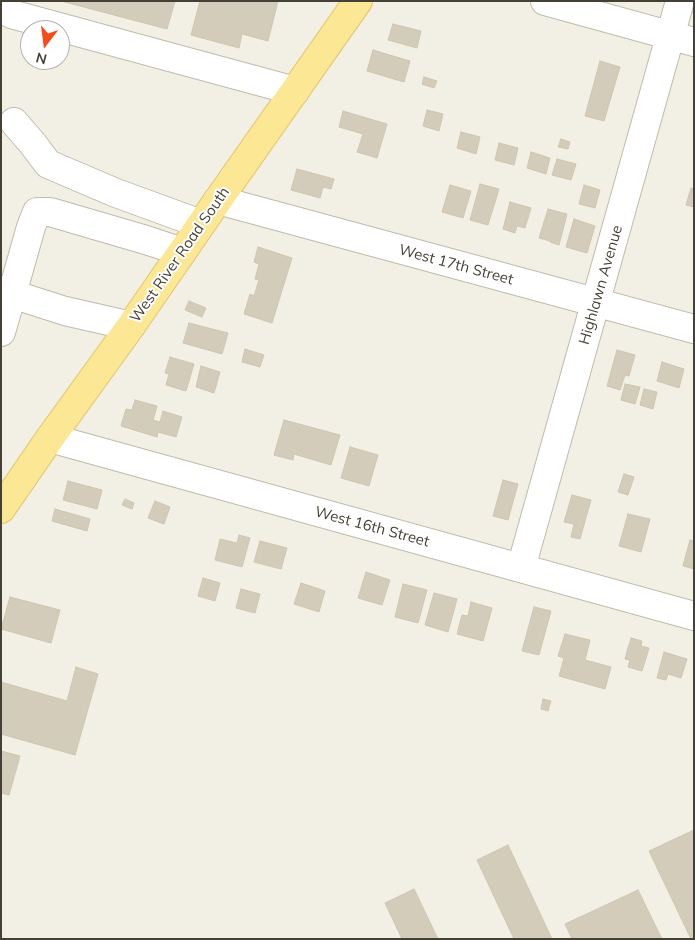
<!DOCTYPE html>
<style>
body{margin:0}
#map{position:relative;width:695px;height:940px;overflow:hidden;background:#f2efe5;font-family:Mulish,sans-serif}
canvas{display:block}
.frame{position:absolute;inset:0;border:2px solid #454035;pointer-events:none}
.north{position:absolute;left:20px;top:20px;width:50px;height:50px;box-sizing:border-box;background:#fff;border:1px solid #b5b3ae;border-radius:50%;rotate:195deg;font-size:14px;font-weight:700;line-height:20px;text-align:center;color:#454035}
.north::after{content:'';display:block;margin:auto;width:18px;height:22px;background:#f54d1a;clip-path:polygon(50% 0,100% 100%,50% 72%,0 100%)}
</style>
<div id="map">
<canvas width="695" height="940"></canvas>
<div class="frame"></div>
<div class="north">N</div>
</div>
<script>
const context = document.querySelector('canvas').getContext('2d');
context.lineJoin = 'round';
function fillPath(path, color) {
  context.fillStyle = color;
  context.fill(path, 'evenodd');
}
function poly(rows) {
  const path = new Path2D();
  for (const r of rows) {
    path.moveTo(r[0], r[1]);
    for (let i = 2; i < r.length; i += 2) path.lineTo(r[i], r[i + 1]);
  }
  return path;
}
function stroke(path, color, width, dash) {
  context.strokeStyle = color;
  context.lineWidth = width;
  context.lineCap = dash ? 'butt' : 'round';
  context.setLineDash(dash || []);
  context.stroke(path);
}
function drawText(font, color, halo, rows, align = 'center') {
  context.font = font + ' Mulish,sans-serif';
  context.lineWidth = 4;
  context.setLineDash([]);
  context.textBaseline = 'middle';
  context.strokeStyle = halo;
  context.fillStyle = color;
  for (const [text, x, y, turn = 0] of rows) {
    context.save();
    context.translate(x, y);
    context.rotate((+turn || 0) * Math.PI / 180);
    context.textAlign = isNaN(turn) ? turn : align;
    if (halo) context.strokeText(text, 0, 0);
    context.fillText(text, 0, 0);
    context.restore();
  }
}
const building = poly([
 [61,1,175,1,167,29,61,1],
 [200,1,278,1,268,41,242,34,239,48,191,35,200,1],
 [393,24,421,31,417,48,388,40,393,24],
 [373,50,410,61,404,82,367,71,373,50],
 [600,61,620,67,604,121,585,116,600,61],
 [424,77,437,81,434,88,422,84,424,77],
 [427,110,443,114,439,131,423,126,427,110],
 [343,111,387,124,377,158,357,152,363,134,339,127,343,111],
 [461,132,480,137,476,154,457,148,461,132],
 [561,139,570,142,568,149,558,147,561,139],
 [499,143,518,148,514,165,495,160,499,143],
 [531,152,550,158,546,174,527,168,531,152],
 [557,159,576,164,571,180,552,175,557,159],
 [297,169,334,179,331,189,323,187,320,198,291,190,297,169],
 [480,184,499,189,488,225,470,220,480,184],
 [450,185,471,191,463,218,442,212,450,185],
 [584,185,600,190,595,208,579,204,584,185],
 [691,188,694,189,694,207,686,205,691,188],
 [510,202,531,208,525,228,517,226,515,233,503,229,510,202],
 [548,209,567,214,559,245,550,242,550,241,539,238,548,209],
 [574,219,595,226,587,253,566,247,574,219],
 [258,247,292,258,272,323,244,314,250,294,254,296,259,280,255,279,259,264,254,262,258,247],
 [189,301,206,308,202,317,185,310,189,301],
 [189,323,228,333,222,354,183,343,189,323],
 [245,349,264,355,260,367,242,362,245,349],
 [617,350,635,355,629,376,625,375,620,390,607,386,617,350],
 [170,357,194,364,186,391,166,385,169,374,165,373,170,357],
 [662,362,684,369,679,388,657,381,662,362],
 [201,366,220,372,214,393,196,387,201,366],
 [625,384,640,387,635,404,621,400,625,384],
 [644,389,657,392,653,409,640,405,644,389],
 [135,400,157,406,153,420,160,422,163,411,182,417,176,437,158,432,157,437,121,426,126,409,132,410,135,400],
 [284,420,340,435,331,465,294,454,293,460,274,455,284,420],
 [350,447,378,455,369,486,341,478,350,447],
 [624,474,634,477,628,495,618,492,624,474],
 [503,480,518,484,508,520,493,516,503,480],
 [68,481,102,490,97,509,63,500,68,481],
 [572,495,591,500,580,539,571,537,574,524,564,522,572,495],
 [125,499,134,503,132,509,122,505,125,499],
 [155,501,170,507,164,524,148,518,155,501],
 [55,509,90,519,87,531,52,521,55,509],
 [628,514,650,519,641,552,619,546,628,514],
 [239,535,250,538,242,567,215,560,220,539,237,543,239,535],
 [690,540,694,541,694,569,683,566,690,540],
 [260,541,287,548,281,569,254,562,260,541],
 [366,572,390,580,382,605,358,598,366,572],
 [203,578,220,583,215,601,198,596,203,578],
 [301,583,325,591,319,612,294,604,301,583],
 [403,584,427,590,418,623,395,617,403,584],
 [241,589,260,594,255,613,236,608,241,589],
 [434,593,457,599,448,632,425,625,434,593],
 [10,597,60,610,51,643,1,629,10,597],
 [471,602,492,608,483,641,457,634,462,615,468,616,471,602],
 [534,607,551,611,539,655,522,651,534,607],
 [565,634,590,640,585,660,611,667,605,689,559,676,564,658,558,656,565,634],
 [631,638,642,641,641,646,649,648,642,671,628,667,630,660,625,659,631,638],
 [664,652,687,659,681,678,668,674,666,680,657,678,664,652],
 [76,667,98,674,75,755,1,734,1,682,67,701,76,667],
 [543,699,551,701,548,711,541,709,543,699],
 [1,751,20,756,9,795,1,793,1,751],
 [694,830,694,939,691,939,649,851,694,830],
 [508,845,552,939,514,939,477,860,508,845],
 [414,889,438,939,402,939,385,903,414,889],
 [638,890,662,939,572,939,565,924,638,890]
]);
fillPath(building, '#d4ccbb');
stroke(building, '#cec5ae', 1);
const minor = poly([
 [3,1,11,14,295,91],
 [545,1,694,42],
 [14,122,33,144,48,164,116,193,201,224],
 [218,200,694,329],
 [12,294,31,227,37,212,50,212,146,240,182,252],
 [1,332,12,294,65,311,131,326],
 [50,438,694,616],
 [521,568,680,1]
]);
const major = poly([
 [1,509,50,438,131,326,218,200,358,1]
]);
stroke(minor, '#c0bbab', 30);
stroke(major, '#e1c665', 30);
stroke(minor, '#fff', 28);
stroke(major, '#fce795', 28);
drawText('15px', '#454035', '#fff', [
 ["West River Road South",180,255,-55],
 ["West 17th Street",456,265,15],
 ["Highlawn Avenue",601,285,-74],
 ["West 16th Street",372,527,15]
]);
</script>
